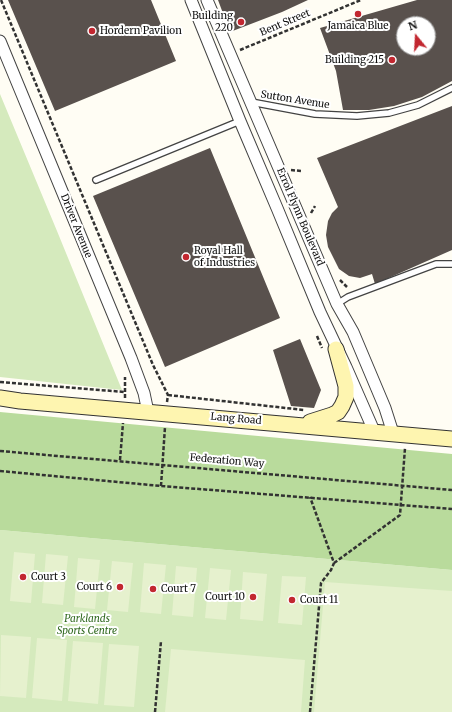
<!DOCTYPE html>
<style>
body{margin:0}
#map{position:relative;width:452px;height:712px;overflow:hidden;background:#fffdf4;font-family:Merriweather,serif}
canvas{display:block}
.north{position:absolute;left:396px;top:16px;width:40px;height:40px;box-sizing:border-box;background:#fff;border:1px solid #9f9f9f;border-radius:50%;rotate:342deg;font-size:11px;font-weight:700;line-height:16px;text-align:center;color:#101010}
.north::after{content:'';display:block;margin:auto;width:14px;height:18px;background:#c22730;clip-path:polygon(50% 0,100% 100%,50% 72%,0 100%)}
</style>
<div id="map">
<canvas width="452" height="712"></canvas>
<div class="north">N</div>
</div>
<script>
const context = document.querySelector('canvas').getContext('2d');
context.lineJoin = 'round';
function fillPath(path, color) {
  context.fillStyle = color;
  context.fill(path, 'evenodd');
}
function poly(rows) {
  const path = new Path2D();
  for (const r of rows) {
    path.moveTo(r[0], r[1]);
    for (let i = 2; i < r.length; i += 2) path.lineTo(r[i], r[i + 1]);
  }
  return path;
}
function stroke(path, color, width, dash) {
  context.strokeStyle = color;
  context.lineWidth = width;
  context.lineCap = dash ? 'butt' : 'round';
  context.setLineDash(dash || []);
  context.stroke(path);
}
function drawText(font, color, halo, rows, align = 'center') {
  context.font = font + ' Merriweather,serif';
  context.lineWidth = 4;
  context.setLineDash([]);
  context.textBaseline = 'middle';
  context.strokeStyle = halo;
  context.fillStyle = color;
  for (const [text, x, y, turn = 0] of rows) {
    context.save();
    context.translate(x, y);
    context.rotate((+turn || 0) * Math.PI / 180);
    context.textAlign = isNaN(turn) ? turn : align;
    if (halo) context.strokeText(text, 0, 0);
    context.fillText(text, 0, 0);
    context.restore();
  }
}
fillPath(poly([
 [0,94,57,231,122,390,0,377],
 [0,530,452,570,452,712,0,712]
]), '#d5eabd');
fillPath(poly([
 [0,412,452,454,452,570,0,530]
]), '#b9db9c');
fillPath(poly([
 [14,552,35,554,31,603,10,601],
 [46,554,68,556,63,605,42,603],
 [78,558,100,560,95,609,74,607],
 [112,561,133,563,128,612,107,610],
 [144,563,166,565,161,614,140,612],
 [176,566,197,568,193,617,172,615],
 [210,568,231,570,226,620,205,618],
 [243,572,267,574,263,621,240,619],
 [282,576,306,577,302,625,278,623],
 [325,582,452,591,452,712,314,712],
 [1,635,31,637,26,698,0,696],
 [37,638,67,640,62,701,32,698],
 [73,641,103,643,98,704,68,701],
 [109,644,139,646,134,707,104,705],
 [171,649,305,660,301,712,165,712]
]), '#e6f1ce');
fillPath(poly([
 [8,0,151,0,176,61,55,111],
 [218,0,308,0,282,12,230,32],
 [417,0,452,0,452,81,422,97,394,106,369,110,343,110,336,71,320,28],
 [404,24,428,24,428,48,404,48],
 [452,106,452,250,375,284,372,274,360,278,349,276,339,269,328,247,326,235,328,221,332,213,338,207,317,158],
 [210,148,280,318,165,367,93,196],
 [300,339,321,390,314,408,291,406,273,350]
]), '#59514d');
const lane = poly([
 [251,102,315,114,357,116,389,113,418,105,452,88],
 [96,180,240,121],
 [337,304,348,297,436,264,452,264]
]);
const street = poly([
 [191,0,240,121,277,208,320,312,346,367,374,431],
 [207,0,337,304,353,332,385,408,393,433],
 [0,41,131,358,144,393,148,412]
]);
const secondary = poly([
 [0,398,20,401,452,439],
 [310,422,332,415,338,412,342,406,346,397,346,386,336,349]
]);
stroke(lane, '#434343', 8);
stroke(street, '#434343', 13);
stroke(secondary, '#323232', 17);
stroke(poly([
 [1,0,153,365,168,395,167,402],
 [240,50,361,0],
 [291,170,301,171],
 [311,213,315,206],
 [340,280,347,287],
 [317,336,322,348],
 [0,382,125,392],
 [168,395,304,410],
 [125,398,125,377],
 [0,451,452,490],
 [120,460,123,423],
 [0,471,161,486,452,509],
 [161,486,165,427],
 [334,563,400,515,405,448],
 [155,712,161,641],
 [310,712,321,583,331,570,334,563,310,497]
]), '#323232', 2.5, [4, 2]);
stroke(lane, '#fff', 5.5);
stroke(street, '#fff', 11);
stroke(secondary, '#fef5b0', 15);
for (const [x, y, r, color] of [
 [358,14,4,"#c22730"],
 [241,22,4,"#c22730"],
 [92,31,4,"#c22730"],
 [392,60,4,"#c22730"],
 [186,257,4,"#c22730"],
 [23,577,4,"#c22730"],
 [120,587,4,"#c22730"],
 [153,589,4,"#c22730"],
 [253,597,4,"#c22730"],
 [292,600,4,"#c22730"]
]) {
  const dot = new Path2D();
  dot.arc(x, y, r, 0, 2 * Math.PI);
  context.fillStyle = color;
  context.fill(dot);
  stroke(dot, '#fff', 1.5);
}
drawText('10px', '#101010', '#fff', [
 ["Building",233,16,"right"],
 ["220",233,28,"right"],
 ["Jamaica Blue",358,26,"center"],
 ["Hordern Pavilion",100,31],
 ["Building 215",384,60,"right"],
 ["Royal Hall",194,251],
 ["of Industries",194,263],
 ["Court 3",31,577],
 ["Court 6",112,587,"right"],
 ["Court 7",161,589],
 ["Court 10",245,597,"right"],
 ["Court 11",300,600]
], 'left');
drawText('10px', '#101010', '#fff', [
 ["Bent Street",285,23,-23],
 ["Sutton Avenue",295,100,9],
 ["Errol Flynn Boulevard",300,217,67],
 ["Driver Avenue",76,226,68],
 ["Lang Road",236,419,5],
 ["Federation Way",227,461,5]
]);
drawText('italic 10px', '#30691f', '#fff', [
 ["Parklands",87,619],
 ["Sports Centre",87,631]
]);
</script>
